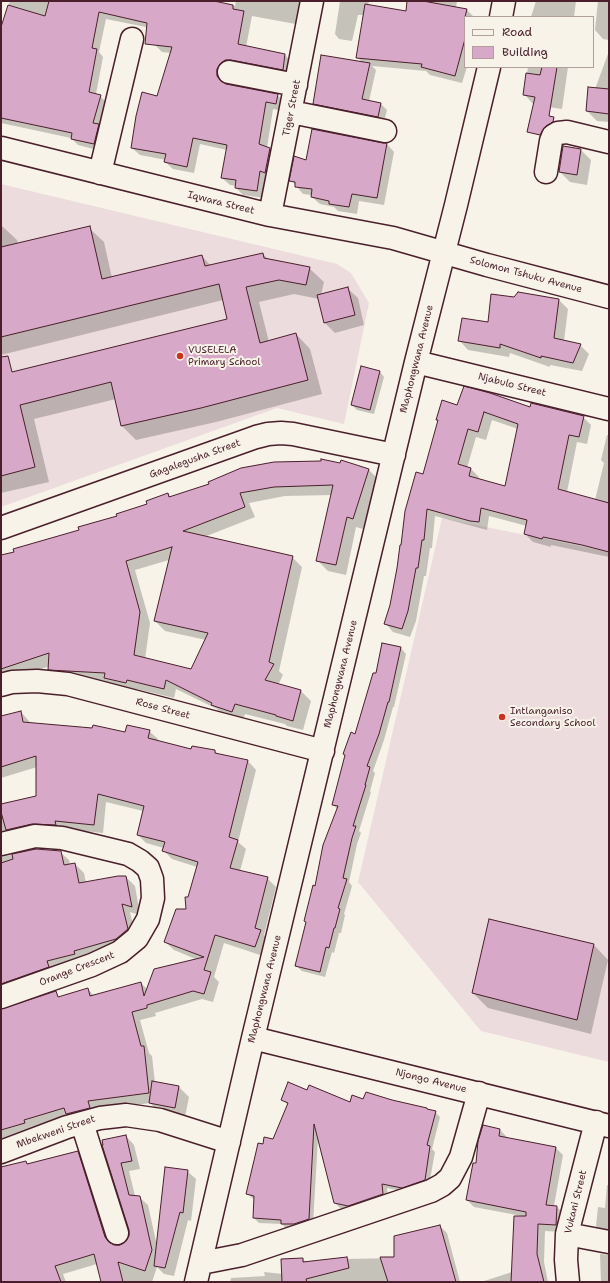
<!DOCTYPE html>
<style>
body{margin:0}
#map{position:relative;width:610px;height:1283px;overflow:hidden;background:#f7f3e8;font-family:"Shantell Sans",sans-serif}
canvas{display:block}
.frame{position:absolute;inset:0;border:2px solid #4a1f2b;pointer-events:none}
.legend{position:absolute;left:464px;top:16px;width:130px;height:52px;box-sizing:border-box;background:#f7f3e8;border:1px solid #b29e9c;margin:0;padding:5px 7px;list-style:none;font-size:12px;color:#4a1f2b}
.legend li{display:flex;align-items:center;gap:8px;height:20px}
.legend b{width:20px;border:1px solid #b29e9c}
</style>
<div id="map">
<canvas width="610" height="1283"></canvas>
<div class="frame"></div>
<ul class="legend">
<li><b style="height:5px;background:#f7f3e8"></b>Road</li>
<li><b style="height:11px;background:#d7a8c8"></b>Building</li>
</ul>
</div>
<script>
const context = document.querySelector('canvas').getContext('2d');
context.lineJoin = 'round';
function fillPath(path, color) {
  context.fillStyle = color;
  context.fill(path, 'evenodd');
}
function poly(rows) {
  const path = new Path2D();
  for (const r of rows) {
    path.moveTo(r[0], r[1]);
    for (let i = 2; i < r.length; i += 2) path.lineTo(r[i], r[i + 1]);
  }
  return path;
}
function stroke(path, color, width, dash) {
  context.strokeStyle = color;
  context.lineWidth = width;
  context.lineCap = dash ? 'butt' : 'round';
  context.setLineDash(dash || []);
  context.stroke(path);
}
function drawText(font, color, halo, rows, align = 'center') {
  context.font = font + ' "Shantell Sans",sans-serif';
  context.lineWidth = 4;
  context.setLineDash([]);
  context.textBaseline = 'middle';
  context.strokeStyle = halo;
  context.fillStyle = color;
  for (const [text, x, y, turn = 0] of rows) {
    context.save();
    context.translate(x, y);
    context.rotate((+turn || 0) * Math.PI / 180);
    context.textAlign = isNaN(turn) ? turn : align;
    if (halo) context.strokeText(text, 0, 0);
    context.fillText(text, 0, 0);
    context.restore();
  }
}
fillPath(poly([
 [1,184,337,264,351,273,369,303,344,424,277,408,1,507],
 [442,518,609,552,609,1062,481,1031,358,882]
]), '#eddcde');
fillPath(poly([
 [10,1,156,1,151,28,106,19,99,52,103,57,96,94,100,96,107,103,101,151,78,145,71,138,1,123,1,31],
 [172,1,205,1,235,6,236,1,307,1,301,25,252,16,246,47,285,55,292,62,290,76,224,77,224,84,277,95,285,102,283,111,273,109,267,148,270,149,277,156,264,198,243,195,236,188,236,186,230,185,222,178,227,150,200,144,194,173,173,169,165,162,166,160,140,155,132,148,158,98,171,53,162,52,154,44],
 [340,1,369,1,368,6,407,12,408,1,457,1,456,8,467,10,474,17,465,17,465,67,467,67,462,83,430,75,426,71,372,66,376,70,369,101,381,104,387,110,384,122,320,110,314,103,363,63,357,57,364,15,358,15,352,41,339,39,335,34],
 [536,1,576,1,574,17,531,17],
 [598,1,609,1,609,40,603,39,595,30],
 [609,51,609,122,597,121,587,111],
 [528,67,568,67,562,109,534,105,524,94],
 [387,144,394,152,384,205,359,201,357,214,338,211,334,207,320,204,312,197,312,195,303,194,291,180,307,161],
 [581,150,591,160,587,185,570,182,560,172],
 [1,226,2,226,17,240,18,244,89,228,104,242,112,278,202,256,211,266,263,254,268,259,309,268,324,282,321,295,347,288,358,298,364,325,335,333,325,323,319,299,294,294,259,302,269,342,296,334,310,349,322,394,216,422,136,440,122,426,116,399,34,419,49,482,1,493,1,376,228,320,223,300,1,355],
 [518,293,559,300,568,309,564,341,580,345,589,354,582,371,550,365,550,367,510,353,509,357,468,350,459,340,489,323],
 [380,372,384,377,374,414,357,410,352,405],
 [458,406,530,409,583,417,591,425,587,444,577,442,567,492,595,500,604,463,601,460,607,435,609,435,609,557,551,545,551,547,533,542,525,534,527,526,489,516,487,530,435,516,432,548,430,548,426,576,424,576,416,621,410,637,393,632,385,623,391,605,424,475,439,421,438,420],
 [492,420,518,429,506,488,478,480,479,477,471,469,467,468,476,437,486,440],
 [341,462,369,470,379,480,363,529,356,527,346,575,328,571,318,561,332,495,285,496,249,503,255,517,204,537,292,557,302,567,279,671,283,675,278,685,301,691,311,701,303,730,287,726,285,724,245,714,242,721,223,715,217,709,176,689,174,698,137,689,136,693,115,688,109,682,59,679,49,669,50,666,13,678,1,684,1,556,80,531,118,517,149,504,168,494,171,497,341,464],
 [169,560,155,621,165,631,206,640,192,670,145,659,150,623,135,570],
 [382,645,401,648,406,654,394,707,393,707,384,740,373,771,375,773,370,791,371,792,359,831,361,833,357,844,349,882,352,886,344,914,345,915,341,933,339,933,334,953,332,952,325,977,302,971,296,966,337,809,333,804,376,674],
 [21,712,29,721,30,723,126,734,149,731,158,739,158,741,192,750,215,751,218,754,248,761,256,770,238,842,246,849,240,871,267,878,276,887,264,935,269,940,263,956,224,943,214,977,219,982,213,1002,202,999,155,1013,156,1016,140,1020,149,1053,152,1056,155,1083,179,1087,189,1097,185,1117,160,1113,150,1103,96,1110,1,1141,1,1023,88,989,94,996,141,983,148,990,198,960,174,950,165,942,187,910,197,867,172,859,163,850,164,848,146,843,138,835,143,811,106,802,103,833,63,829,1,844,1,805,37,796,37,767,1,778,1,718],
 [36,850,60,852,69,860,70,865,75,864,84,873,86,883,126,877,135,886,140,915,130,912,136,938,1,997,1,857],
 [490,921,594,945,608,960,591,1034,488,1008,473,993],
 [308,1091,350,1103,364,1100,392,1101,427,1109,429,1111,435,1112,440,1117,432,1149,435,1152,429,1185,407,1192,387,1188,388,1199,354,1210,340,1208,335,1203,318,1138,313,1224,287,1229,282,1224,259,1223,254,1218,255,1199,252,1198,247,1193,263,1145,274,1140,288,1105,282,1099],
 [499,1129,507,1137,506,1138,556,1148,563,1155,554,1206,557,1207,564,1214,563,1232,545,1231,544,1262,548,1282,481,1282,512,1272,522,1216,474,1207,467,1200,477,1164],
 [126,1136,134,1145,140,1169,129,1171,135,1196,139,1197,148,1205,157,1246,187,1171,196,1179,191,1221,188,1220,174,1276,164,1274,157,1267,152,1282,102,1282,97,1264,63,1274,66,1282,1,1282,1,1191,26,1162,28,1164,78,1152,86,1161,113,1246,121,1246,127,1242,130,1236,130,1229,103,1146],
 [607,1185,609,1185,609,1235,604,1234,596,1226,598,1207,605,1208],
 [440,1226,447,1233,460,1282,230,1282,231,1278,265,1276,264,1272,283,1274,303,1259,306,1262,344,1259,395,1258],
 [600,1254,609,1255,609,1282,601,1282]
]), '#0003');
const building = poly([
 [49,1,214,1,233,5,233,9,244,11,238,44,285,54,283,70,231,60,225,60,220,64,217,69,217,76,221,81,226,84,278,94,276,104,266,102,259,144,270,148,265,173,260,171,257,191,235,188,236,180,221,178,227,145,193,138,187,167,164,162,166,154,131,148,136,116,142,92,157,96,172,47,145,44,147,23,99,12,92,48,97,49,89,92,101,95,93,123,99,124,94,144,71,139,72,133,1,118,1,27,8,5,45,16,49,1],
 [407,1,423,1,467,9,465,17,465,39,455,76,421,67,422,64,356,58,365,4,406,11,407,1],
 [321,55,370,63,362,99,381,103,378,117,313,104,321,55],
 [542,67,557,67,549,116,554,117,553,122,546,126,540,135,527,132,535,97,523,95,526,73,540,75,542,67],
 [588,87,609,89,609,114,586,111,588,87],
 [312,129,383,143,387,143,377,198,352,194,349,207,329,204,329,201,311,197,312,189,295,187,295,182,289,181,294,156,306,160,312,129],
 [563,146,581,149,577,175,559,172,563,146],
 [90,226,102,279,202,255,205,266,263,253,264,258,310,267,306,285,279,280,246,287,260,343,296,333,308,380,201,408,121,426,111,382,20,405,35,467,1,476,1,357,8,356,12,372,227,319,219,284,1,337,1,247,90,226],
 [348,287,355,315,324,323,317,295,348,287],
 [518,292,559,299,554,338,581,344,573,363,541,356,541,358,500,344,500,348,458,341,462,318,488,322,491,294,514,297,518,292],
 [361,366,380,371,370,410,351,405,361,366],
 [464,386,490,393,530,407,531,403,584,416,579,437,569,435,558,489,609,503,609,552,582,545,543,537,542,539,524,534,527,520,481,508,479,522,470,521,427,509,424,540,422,540,418,568,416,568,408,611,402,629,384,624,390,605,397,568,400,545,401,545,405,511,416,472,423,474,438,420,436,420,442,400,457,405,464,386],
 [484,412,518,424,505,486,469,476,471,468,458,464,468,429,478,432,484,412],
 [321,459,340,463,341,460,369,469,353,519,347,517,336,565,316,561,333,485,274,487,240,493,245,507,183,531,293,556,269,662,274,664,265,680,301,690,293,721,276,716,276,715,235,704,232,712,211,705,212,703,166,680,164,689,127,680,126,683,104,678,105,673,48,670,49,653,1,669,1,555,14,552,13,549,79,530,78,527,117,516,116,514,147,504,146,501,168,493,169,497,209,484,208,482,241,468,274,462,321,461,321,459],
 [172,547,154,621,208,633,191,669,134,655,140,612,126,561,172,547],
 [382,643,401,647,389,702,388,702,379,734,367,766,370,767,365,785,366,785,353,826,356,826,352,838,343,878,347,879,338,908,340,909,335,928,334,928,329,948,326,947,320,972,295,966,306,922,304,921,313,885,315,886,323,845,338,806,332,805,345,755,343,754,351,732,355,734,373,673,376,673,382,643],
 [21,711,23,722,92,728,93,725,125,732,127,725,150,730,148,738,191,749,192,746,215,750,215,753,248,760,229,837,238,840,230,868,268,877,255,928,261,930,255,947,215,935,204,970,211,972,204,994,193,991,147,1005,147,1008,132,1012,141,1046,144,1046,149,1093,88,1101,90,1108,66,1114,64,1108,24,1120,25,1123,1,1130,1,1009,56,991,58,997,88,988,90,996,141,982,144,996,154,969,204,957,164,942,176,909,186,909,185,897,188,897,198,862,162,851,165,842,137,835,144,806,98,794,94,825,55,821,56,825,32,824,6,830,1,812,1,804,36,796,36,756,1,767,1,716,21,711],
 [36,849,61,851,64,865,75,863,79,883,118,876,126,876,132,907,122,904,128,929,116,939,74,951,75,954,47,961,49,967,1,984,1,863,13,859,12,854,36,849],
 [489,919,594,944,577,1020,472,993,489,919],
 [152,1081,179,1086,175,1108,149,1103,152,1081],
 [288,1082,307,1090,309,1085,350,1102,352,1095,363,1099,366,1092,392,1100,427,1108,427,1109,436,1111,427,1145,430,1146,425,1180,402,1188,382,1184,383,1194,348,1206,334,1203,314,1124,309,1219,294,1224,281,1224,281,1220,253,1218,254,1196,246,1194,256,1152,258,1143,263,1144,264,1137,273,1139,288,1103,281,1100,288,1082],
 [483,1125,500,1129,499,1136,556,1147,546,1205,557,1206,556,1225,538,1224,537,1254,544,1282,511,1282,514,1216,526,1216,526,1212,466,1200,473,1163,476,1163,478,1141,483,1125],
 [126,1135,132,1161,121,1163,129,1195,140,1196,152,1250,145,1271,118,1262,123,1282,101,1282,94,1254,55,1266,61,1282,1,1282,1,1167,26,1161,27,1164,78,1151,105,1237,109,1242,114,1245,120,1245,126,1241,129,1236,129,1230,102,1145,103,1145,102,1140,126,1135],
 [165,1167,188,1170,183,1213,180,1212,165,1268,154,1266,165,1167],
 [440,1225,456,1282,388,1282,380,1257,394,1257,394,1236,440,1225],
 [347,1257,349,1268,306,1279,307,1282,282,1282,281,1259,303,1258,303,1262,347,1257]
]);
fillPath(building, '#d7a8c8');
stroke(building, '#4a1f2b', 1);
const minor = poly([
 [501,17,504,1],
 [229,72,296,85],
 [291,112,385,131],
 [1,148,270,215,393,238,487,265,609,297],
 [546,172,551,141,553,136,558,133,567,132,609,142],
 [100,173,132,39],
 [270,215,312,1],
 [416,362,609,409],
 [1,528,256,437,268,434,281,433,293,434,394,455],
 [1,685,12,682,37,681,68,684,323,751],
 [1,844,35,836,62,838,128,854,140,861,148,868,152,879,153,898,148,919,137,938,120,952,92,965,1,997],
 [253,1038,609,1126],
 [82,1123,117,1233],
 [1,1152,67,1127,100,1118,126,1115,160,1120,229,1142],
 [567,1234,609,1242],
 [201,1263,242,1255,431,1191,442,1185,450,1178,461,1157,479,1093],
 [196,1282,253,1038,416,362,456,205,489,67],
 [568,1282,566,1260,567,1234,596,1122]
]);
stroke(minor, '#4a1f2b', 25);
stroke(minor, '#f7f3e8', 22);
for (const [x, y, r, color] of [
 [180,356,4,"#c8321e"],
 [502,717,4,"#c8321e"]
]) {
  const dot = new Path2D();
  dot.arc(x, y, r, 0, 2 * Math.PI);
  context.fillStyle = color;
  context.fill(dot);
  stroke(dot, '#f7f3e8', 1.5);
}
drawText('10px', '#4a1f2b', '#f7f3e8', [
 ["Tiger Street",292,108,-79],
 ["Iqwara Street",221,203,14],
 ["Solomon Tshuku Avenue",526,275,15],
 ["Maphongwana Avenue",417,359,-76],
 ["Njabulo Street",512,385,14],
 ["Gagalegusha Street",195,459,-20],
 ["Maphongwana Avenue",341,674,-76],
 ["Rose Street",163,709,15],
 ["Orange Crescent",77,969,-21],
 ["Maphongwana Avenue",265,989,-76],
 ["Njongo Avenue",431,1081,14],
 ["Mbekweni Street",56,1132,-19],
 ["Vukani Street",576,1202,-76]
]);
drawText('10px', '#4a1f2b', '#f7f3e8', [
 ["VUSELELA",188,350],
 ["Primary School",188,362],
 ["Intlanganiso",510,711],
 ["Secondary School",510,723]
], 'left');
</script>
